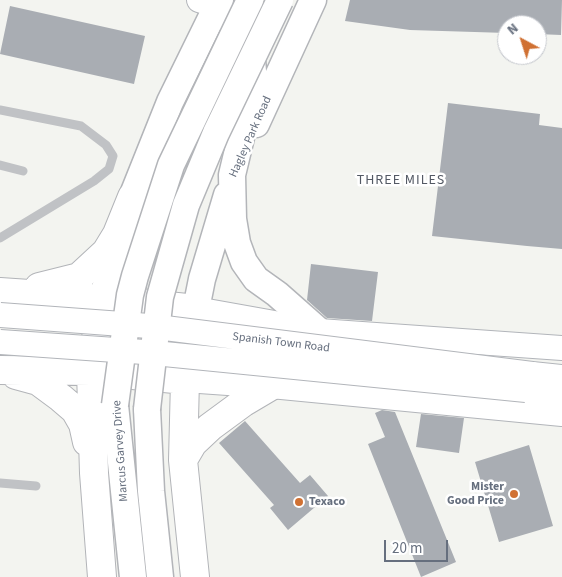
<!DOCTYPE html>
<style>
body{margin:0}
#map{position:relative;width:562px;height:577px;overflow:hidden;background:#f3f4f0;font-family:"Source Sans 3",sans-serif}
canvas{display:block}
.north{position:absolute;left:497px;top:15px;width:50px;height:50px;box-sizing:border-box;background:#fff;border:1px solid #c2c5cb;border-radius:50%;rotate:320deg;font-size:14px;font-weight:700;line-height:20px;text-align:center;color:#666f7e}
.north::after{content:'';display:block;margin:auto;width:18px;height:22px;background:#d07133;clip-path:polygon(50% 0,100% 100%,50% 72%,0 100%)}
.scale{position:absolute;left:384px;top:540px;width:64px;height:22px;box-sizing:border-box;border:2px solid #666f7e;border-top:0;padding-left:6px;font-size:15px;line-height:18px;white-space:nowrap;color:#666f7e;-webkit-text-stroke:4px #fff;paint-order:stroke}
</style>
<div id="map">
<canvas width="562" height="577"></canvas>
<div class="north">N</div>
<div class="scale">20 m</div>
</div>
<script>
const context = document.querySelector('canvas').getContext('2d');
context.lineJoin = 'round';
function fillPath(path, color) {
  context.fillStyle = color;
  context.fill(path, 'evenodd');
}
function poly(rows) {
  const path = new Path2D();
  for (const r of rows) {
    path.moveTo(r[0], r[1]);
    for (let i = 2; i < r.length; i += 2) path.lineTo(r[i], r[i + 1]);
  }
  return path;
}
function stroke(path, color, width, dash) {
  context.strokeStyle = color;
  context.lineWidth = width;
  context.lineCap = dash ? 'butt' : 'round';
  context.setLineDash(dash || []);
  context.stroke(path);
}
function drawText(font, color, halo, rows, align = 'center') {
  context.font = font + ' "Source Sans 3",sans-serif';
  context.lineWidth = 5;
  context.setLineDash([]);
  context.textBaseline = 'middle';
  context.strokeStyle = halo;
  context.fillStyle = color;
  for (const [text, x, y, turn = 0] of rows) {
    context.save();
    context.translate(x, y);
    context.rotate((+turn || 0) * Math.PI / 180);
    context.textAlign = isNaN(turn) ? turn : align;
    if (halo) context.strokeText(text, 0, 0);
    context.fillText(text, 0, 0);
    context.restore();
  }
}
fillPath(poly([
 [350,0,562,0,561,35,537,34,537,25,507,25,507,33,410,30,345,21],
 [10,6,145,36,134,84,0,54],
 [448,103,540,114,539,125,562,128,562,249,527,246,432,236],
 [311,264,378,272,372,321,327,318,307,300],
 [382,410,395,412,456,562,421,577,368,444,385,437,375,413],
 [421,414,464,418,459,453,416,447],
 [245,421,300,483,310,475,328,496,288,530,270,508,274,505,219,443],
 [529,445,553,526,499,542,475,462]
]), '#a9adb3');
const secondary = poly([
 [199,0,218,6],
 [196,309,319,331,562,348],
 [532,374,562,377],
 [185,380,271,386,562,414],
 [530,390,562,394]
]);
const primary = poly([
 [218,6,251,48,254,83,232,175,233,219,237,243,244,262,256,279,277,294,319,331],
 [256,124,313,0],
 [102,299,132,197,170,102,220,0],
 [196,309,202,279,227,195],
 [115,405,133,577],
 [147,409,151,491,160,577]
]);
const highway = poly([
 [39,287,79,277,106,252,117,234,132,197],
 [0,292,102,299,196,309,185,380,183,460,195,577],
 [0,370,91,371,185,380],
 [16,375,38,381,61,398,75,410,83,424,87,442],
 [183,460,193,443,210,427,244,402,271,386],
 [102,577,94,473,91,371,102,299]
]);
stroke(secondary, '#b2b5ba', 26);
stroke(primary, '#b3b5b9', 29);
stroke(highway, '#b2b4b8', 30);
stroke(poly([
 [0,110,81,126,106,145,113,156,109,169,94,181,0,238],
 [0,165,23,171],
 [0,483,36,486]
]), '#c0c2c5', 9);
stroke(secondary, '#fff', 24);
stroke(primary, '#fff', 26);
stroke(highway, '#fff', 28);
const secondaryBridge = poly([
 [0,315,149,326,532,374],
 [0,342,144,352,526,390]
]);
const primaryBridge = poly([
 [115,405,130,295,135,276,171,165,250,0],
 [147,409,160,297,186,205,216,133,280,0]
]);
stroke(secondaryBridge, '#b2b5ba', 26, []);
stroke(primaryBridge, '#b3b5b9', 29, []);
stroke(secondaryBridge, '#fff', 24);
stroke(primaryBridge, '#fff', 26);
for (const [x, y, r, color] of [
 [514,494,5,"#d07133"],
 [299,502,5,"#d07133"]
]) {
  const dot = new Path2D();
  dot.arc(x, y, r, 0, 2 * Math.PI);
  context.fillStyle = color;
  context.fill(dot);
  stroke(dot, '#fff', 2);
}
drawText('12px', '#666f7e', '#fff', [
 ["Hagley Park Road",251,137,-66],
 ["Spanish Town Road",281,343,7],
 ["Marcus Garvey Drive",121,451,-94]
]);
drawText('bold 12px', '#666f7e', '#fff', [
 ["Mister",504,487],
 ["Good Price",504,501],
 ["Texaco",309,502,"left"]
], 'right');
context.letterSpacing = '1px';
drawText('14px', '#535964', '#fff', [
 ["THREE MILES",401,181]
]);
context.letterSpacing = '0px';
</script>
